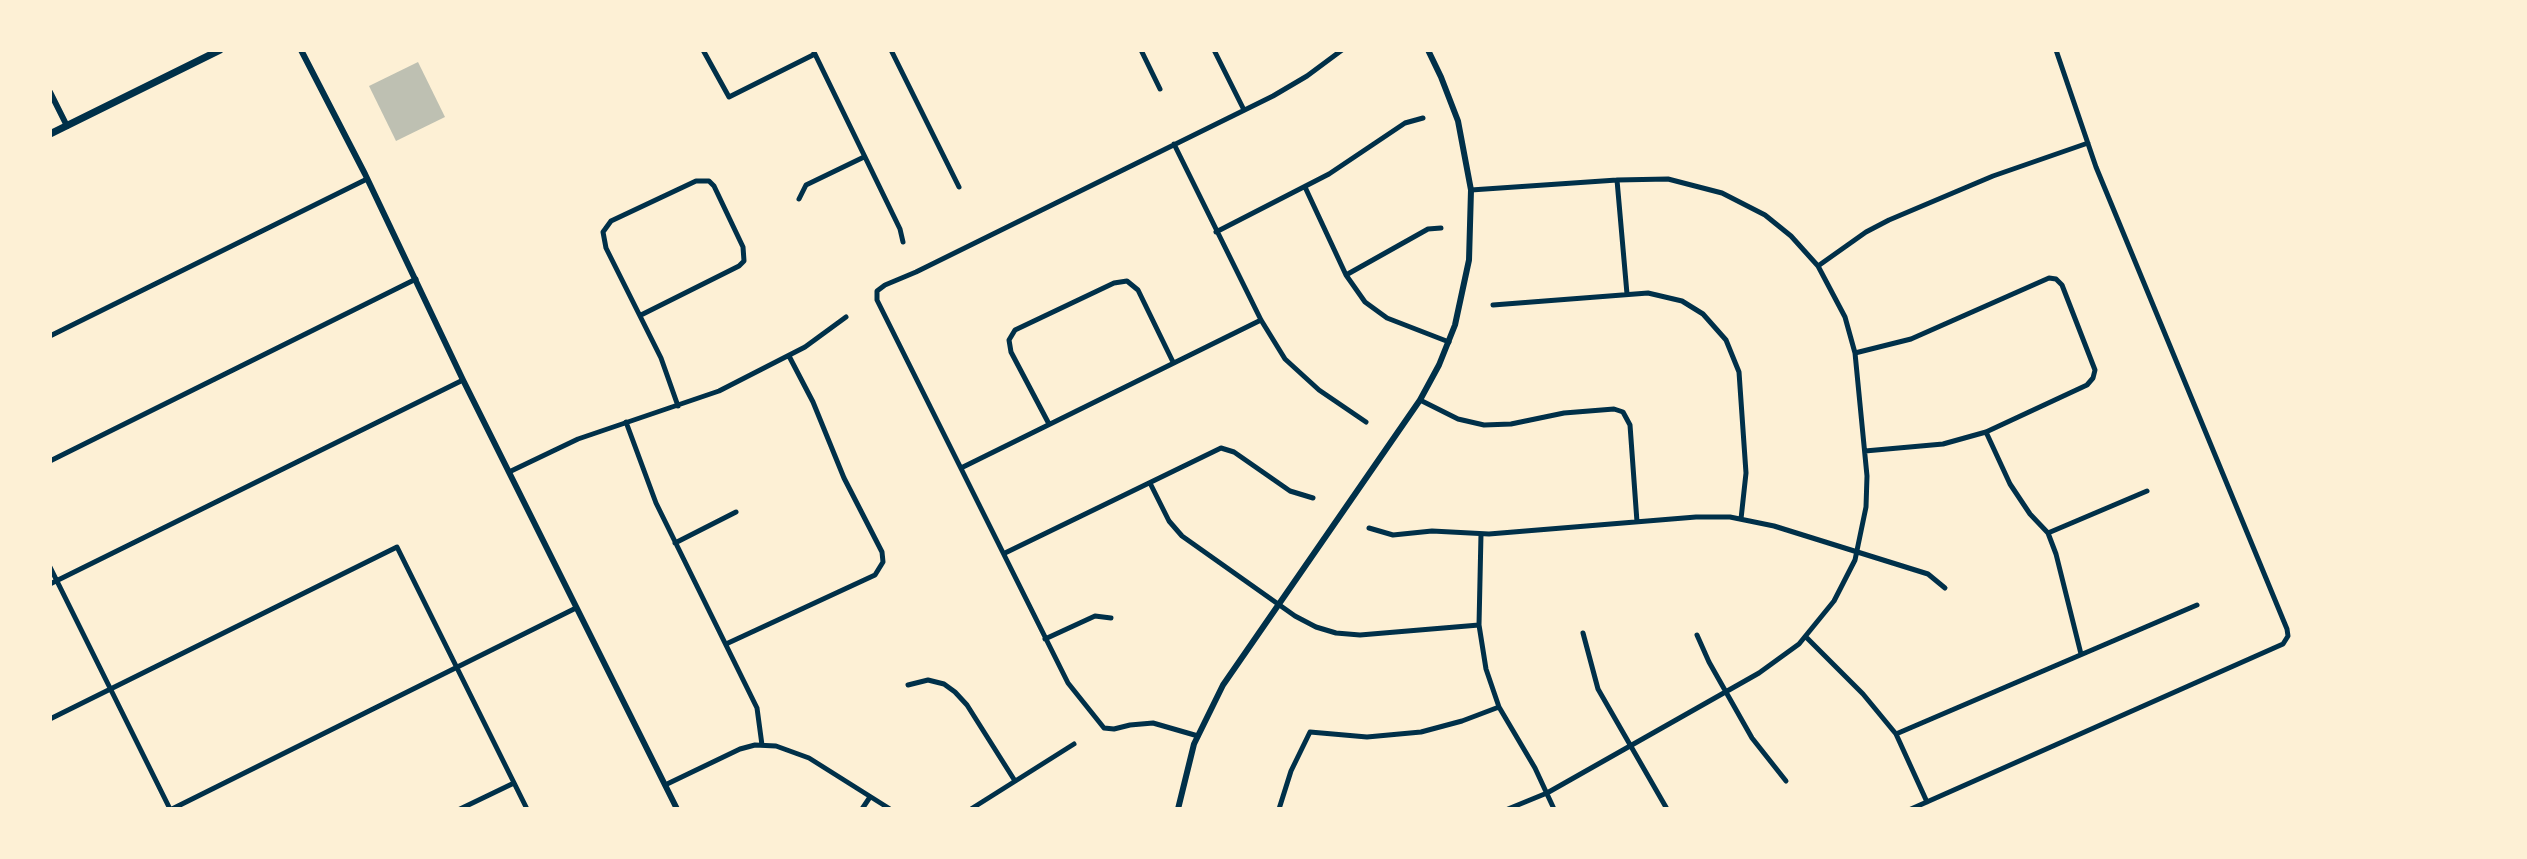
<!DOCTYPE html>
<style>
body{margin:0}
#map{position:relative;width:2527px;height:859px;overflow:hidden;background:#fdf0d5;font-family:"PT Sans",sans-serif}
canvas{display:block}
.frame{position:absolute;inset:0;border:52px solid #fdf0d5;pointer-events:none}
</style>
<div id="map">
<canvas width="2527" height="859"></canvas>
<div class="frame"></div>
</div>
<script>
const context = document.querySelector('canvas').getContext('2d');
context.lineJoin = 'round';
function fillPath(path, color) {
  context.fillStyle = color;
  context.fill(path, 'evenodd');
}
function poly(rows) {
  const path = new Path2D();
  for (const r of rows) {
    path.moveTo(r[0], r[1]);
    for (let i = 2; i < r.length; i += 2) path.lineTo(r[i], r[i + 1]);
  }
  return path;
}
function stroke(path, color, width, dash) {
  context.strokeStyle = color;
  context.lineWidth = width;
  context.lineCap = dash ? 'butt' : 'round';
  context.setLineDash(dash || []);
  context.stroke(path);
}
fillPath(poly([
 [418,62,445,117,396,141,369,86]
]), '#bec0b2');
stroke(poly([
 [703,50,729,97,815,54],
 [813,50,900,229,903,242],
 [891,50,959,187],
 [1141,50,1160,89],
 [1214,50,1244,110],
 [1174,144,1261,320,1285,359,1319,390,1366,422],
 [1617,180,1627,294],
 [1305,187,1346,275,1365,302,1387,318,1449,342],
 [1471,190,1617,180,1668,179,1722,193,1765,215,1791,236,1818,266,1845,317,1855,353,1867,476,1866,507,1855,560,1834,601,1799,644,1759,673,1547,793,1508,809],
 [799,199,806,185,864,157],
 [1216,232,1329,174,1405,123,1423,118],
 [1818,266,1866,232,1889,220,1993,176,2088,143],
 [1346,275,1428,229,1441,228],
 [1493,305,1648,293,1682,301,1703,314,1726,340,1739,372,1746,473,1741,519],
 [641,315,739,266,744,261,743,247,714,186,709,181,696,181,611,221,603,232,606,248,661,358,678,406],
 [50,336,367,179],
 [1855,353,1911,339,2049,278,2056,279,2062,285,2095,370,2093,378,2087,385,1986,432,1943,444,1865,451],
 [1420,400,1458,419,1484,425,1511,424,1564,413,1614,409,1623,412,1630,425,1637,522],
 [626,422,656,503,757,708,762,745],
 [1049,424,1011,352,1009,340,1015,330,1114,283,1127,281,1138,290,1173,362],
 [1986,432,2010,484,2030,514,2048,533,2056,554,2081,654],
 [50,461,416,279],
 [961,468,1261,320],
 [509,472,578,439,719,391,805,347,846,317],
 [1150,483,1169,521,1182,536,1295,616,1316,627,1336,633,1360,635,1479,625],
 [1369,528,1393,535,1432,531,1489,534,1696,517,1730,517,1774,526,1928,574,1945,588],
 [2048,533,2147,491],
 [1481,534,1479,625,1486,669,1499,707,1535,768,1554,809],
 [675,543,736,512],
 [1005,553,1221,448,1234,452,1290,491,1313,498],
 [50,567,170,809],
 [50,584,463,380],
 [1583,633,1598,689,1667,809],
 [1697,635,1709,662,1752,738,1786,781],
 [1806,637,1863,694,1896,734,1927,802],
 [1045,639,1095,616,1111,618],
 [726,644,875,575,883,562,882,552,844,478,813,402,789,356],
 [908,685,928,680,944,684,955,692,967,705,1015,781],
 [50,719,397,547,527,809],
 [1896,734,2197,605],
 [1198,736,1153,723,1130,725,1114,729,1104,728,1068,683,877,300,877,291,885,285,916,272,1273,96,1307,76,1342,50],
 [665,785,740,749,755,745,776,746,809,758,890,809],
 [172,809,576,608],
 [460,809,514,783],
 [862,809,870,797],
 [971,809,1074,744],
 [1279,809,1291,771,1310,732,1367,737,1421,732,1462,721,1499,707],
 [1911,809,2283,644,2288,636,2287,629,2096,167,2056,50]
]), '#003049', 5);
stroke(poly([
 [301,50,365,174,463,380,677,809],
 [50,92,67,126],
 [1178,809,1194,744,1223,685,1420,400,1439,365,1455,325,1469,260,1471,190,1458,121,1441,77,1428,50]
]), '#003049', 6);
stroke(poly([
 [50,134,220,50]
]), '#003049', 7);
</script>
